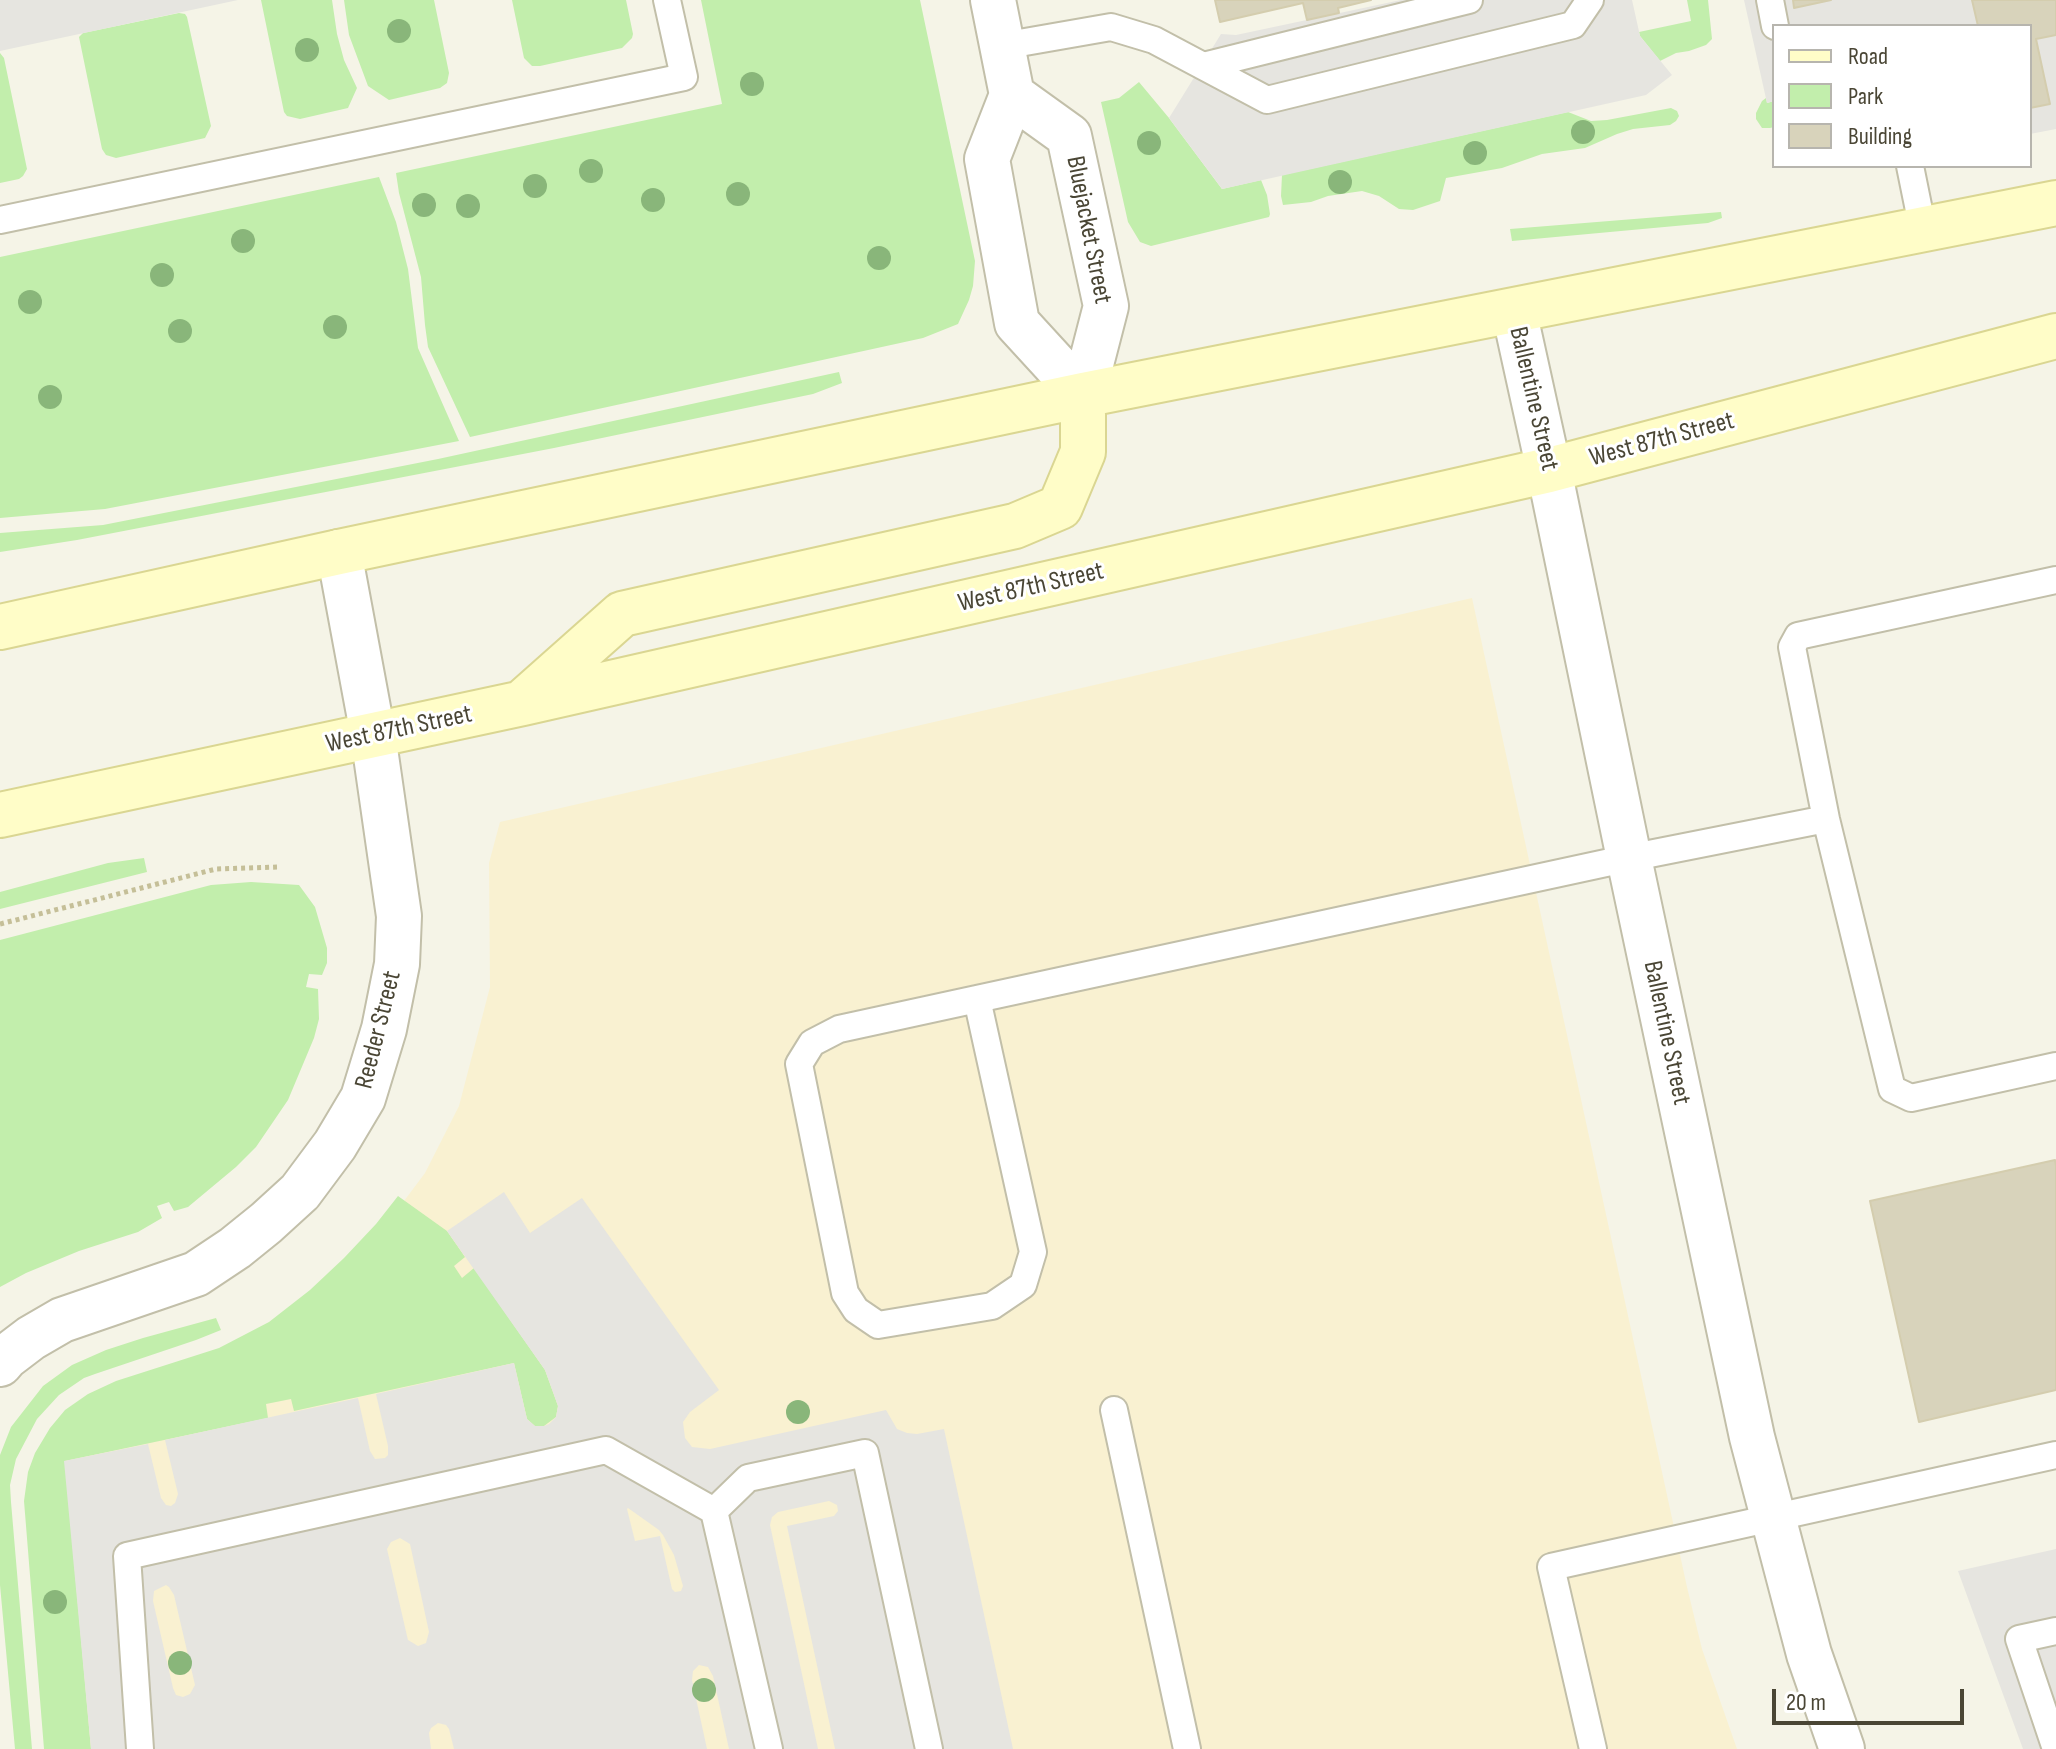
<!DOCTYPE html>
<style>
body{margin:0}
#map{position:relative;width:2056px;height:1749px;overflow:hidden;background:#f5f4e7;font-family:"Sofia Sans Condensed",sans-serif}
canvas{display:block}
.legend{position:absolute;left:1772px;top:24px;width:260px;height:144px;box-sizing:border-box;background:#fff;border:2px solid #b7b5ae;margin:0;padding:10px 14px;list-style:none;font-size:24px;color:#4a4635}
.legend li{display:flex;align-items:center;gap:16px;height:40px}
.legend b{width:40px;border:2px solid #b7b5ae}
.scale{position:absolute;left:1772px;top:1689px;width:192px;height:36px;box-sizing:border-box;border:4px solid #4a4635;border-top:0;padding-left:10px;font-size:24px;line-height:28px;white-space:nowrap;color:#4a4635;-webkit-text-stroke:6px #fff;paint-order:stroke}
</style>
<div id="map">
<canvas width="2056" height="1749"></canvas>
<ul class="legend">
<li><b style="height:10px;background:#fffdc8"></b>Road</li>
<li><b style="height:22px;background:#c2eeac"></b>Park</li>
<li><b style="height:22px;background:#d8d3bb"></b>Building</li>
</ul>
<div class="scale">20 m</div>
</div>
<script>
const context = document.querySelector('canvas').getContext('2d');
context.lineJoin = 'round';
function fillPath(path, color) {
  context.fillStyle = color;
  context.fill(path, 'evenodd');
}
function poly(rows) {
  const path = new Path2D();
  for (const r of rows) {
    path.moveTo(r[0], r[1]);
    for (let i = 2; i < r.length; i += 2) path.lineTo(r[i], r[i + 1]);
  }
  return path;
}
function stroke(path, color, width, dash) {
  context.strokeStyle = color;
  context.lineWidth = width;
  context.lineCap = dash ? 'butt' : 'round';
  context.setLineDash(dash || []);
  context.stroke(path);
}
function drawText(font, color, halo, rows, align = 'center') {
  context.font = font + ' "Sofia Sans Condensed",sans-serif';
  context.lineWidth = 6;
  context.setLineDash([]);
  context.textBaseline = 'middle';
  context.strokeStyle = halo;
  context.fillStyle = color;
  for (const [text, x, y, turn = 0] of rows) {
    context.save();
    context.translate(x, y);
    context.rotate((+turn || 0) * Math.PI / 180);
    context.textAlign = isNaN(turn) ? turn : align;
    if (halo) context.strokeText(text, 0, 0);
    context.fillText(text, 0, 0);
    context.restore();
  }
}
fillPath(poly([
 [1472,598,1687,1587,1702,1649,1737,1749,52,1749,36,1464,270,1329,392,1217,425,1173,459,1106,490,987,489,863,500,822]
]), '#f9f1d1');
fillPath(poly([
 [261,0,332,0,337,34,344,60,357,88,348,108,300,119,287,116,284,112],
 [344,0,434,0,449,73,447,83,440,88,389,100,368,86,349,35],
 [512,0,626,0,633,34,632,38,622,48,540,66,532,66,524,58],
 [701,0,920,0,975,261,973,286,969,300,958,324,923,338,470,437,428,347,425,325,421,277,399,193,396,173,722,104],
 [1687,0,1708,0,1712,39,1706,45,1689,51,1676,53,1660,61,1640,36,1639,32,1691,21],
 [179,13,185,14,187,17,211,126,205,138,116,158,106,155,102,149,79,37,83,33],
 [0,53,4,58,27,169,23,176,19,179,0,183],
 [1139,82,1169,118,1222,189,1261,180,1267,195,1270,214,1269,217,1151,246,1140,242,1128,222,1101,102,1119,98],
 [1766,98,1767,103,1774,101,1774,127,1770,128,1762,128,1756,119,1756,113,1762,101],
 [1671,108,1677,111,1679,116,1676,121,1670,125,1633,129,1617,134,1585,148,1542,154,1502,168,1446,178,1440,201,1413,210,1399,209,1379,196,1362,191,1328,196,1311,202,1283,205,1281,196,1282,175,1568,112,1591,121,1607,120],
 [379,177,396,222,408,269,418,348,459,441,105,509,0,518,0,257],
 [1721,212,1722,218,1708,223,1512,241,1510,229],
 [839,372,842,383,813,394,554,448,305,496,77,540,0,552,0,533,103,525,438,459],
 [144,858,147,872,0,909,0,892,108,863],
 [251,882,299,885,315,907,327,948,327,963,322,975,309,974,306,987,318,989,319,1019,314,1038,288,1100,256,1147,236,1167,188,1207,174,1211,169,1202,157,1206,162,1218,138,1232,79,1251,26,1273,0,1287,0,940,211,885],
 [398,1196,447,1231,465,1257,454,1266,462,1278,474,1268,545,1370,558,1406,556,1417,544,1426,535,1426,527,1419,514,1363,294,1411,291,1399,266,1404,268,1418,65,1461,91,1749,44,1749,24,1501,28,1472,35,1453,50,1428,65,1410,88,1394,116,1381,219,1348,269,1322,310,1290,344,1258,376,1224],
 [216,1318,221,1330,196,1340,95,1374,84,1378,59,1395,37,1419,16,1459,10,1485,11,1502,32,1749,15,1749,0,1585,0,1455,11,1427,43,1386,72,1365,106,1350,143,1338]
]), '#c2eeac');
fillPath(poly([
 [0,0,238,0,0,51],
 [1401,0,1632,0,1640,36,1672,75,1646,95,1222,189,1169,118,1221,34,1236,35],
 [1744,0,1793,0,1794,7,1831,0,2056,0,2056,129,2030,134,2030,26,1774,26,1774,101,1767,103],
 [504,1192,530,1233,582,1198,719,1390,690,1412,683,1422,685,1438,692,1447,710,1449,886,1410,897,1429,907,1433,917,1434,944,1429,1013,1749,835,1749,787,1526,834,1516,838,1511,837,1505,829,1501,778,1512,772,1517,770,1525,818,1749,729,1749,713,1676,708,1667,699,1665,693,1671,692,1680,707,1749,454,1749,449,1729,446,1725,438,1723,431,1728,429,1733,431,1749,91,1749,64,1461,148,1444,161,1498,166,1505,171,1506,175,1503,178,1494,165,1440,358,1398,370,1451,375,1459,385,1458,388,1455,388,1446,376,1394,514,1363,527,1419,535,1426,544,1426,549,1424,556,1417,558,1406,545,1370,447,1231],
 [628,1508,659,1530,663,1535,674,1555,683,1586,681,1591,675,1592,672,1589,660,1536,635,1541,627,1509],
 [400,1538,410,1544,429,1632,426,1643,418,1646,408,1640,407,1636,387,1549,391,1542],
 [166,1585,169,1587,174,1595,195,1685,190,1694,183,1697,176,1695,173,1688,153,1601,154,1591],
 [2056,1549,2056,1749,2023,1749,1958,1571]
]), '#e6e5e0');
const building = poly([
 [1215,0,1371,0,1338,8,1339,13,1307,20,1303,3,1220,22,1215,0],
 [1793,0,1831,0,1794,8,1793,0],
 [1972,0,2056,0,2056,35,2036,39,2050,104,2030,108,2030,26,1978,26,1972,0],
 [2055,1160,2056,1166,2056,1390,1919,1422,1870,1201,2055,1160]
]);
fillPath(building, '#d8d3bb');
stroke(building, '#d4cdae', 2);
const lane = poly([
 [1770,0,1775,26],
 [1002,46,1111,27,1154,40,1267,100,1573,25,1590,0],
 [1203,66,1469,0],
 [1910,166,1923,230],
 [0,220,684,77,667,0],
 [2056,580,1798,636,1792,647,1826,819,1892,1089,1911,1098,2056,1066],
 [977,999,1033,1252,1023,1285,992,1306,878,1325,856,1310,845,1293,799,1064,812,1043,839,1029,977,999,1629,858,1826,819],
 [1114,1410,1187,1749],
 [714,1511,748,1478,865,1453,929,1749],
 [140,1749,127,1556,606,1450,714,1511,769,1749],
 [1593,1749,1551,1567,2056,1455],
 [2056,1749,2019,1639,2056,1631]
]);
const street = poly([
 [993,0,1012,95,987,159,1017,323,1083,395],
 [1012,95,1069,136,1106,306,1083,395],
 [1514,311,1549,470,1629,858,1752,1437,1809,1654,1842,1749],
 [0,1364,6,1357,31,1338,62,1320,196,1274,235,1248,266,1223,300,1192,335,1145,363,1098,384,1029,397,964,399,916,373,735,339,552]
]);
const secondary = poly([
 [0,627,339,552,1083,395,2056,203],
 [524,701,622,614,1015,526,1060,507,1083,452,1083,395],
 [0,815,523,703,1549,470,2056,336]
]);
stroke(lane, '#c2bfa9', 30);
stroke(street, '#c2bfa9', 48);
stroke(secondary, '#dad692', 48);
stroke(poly([
 [0,924,216,869,277,867]
]), '#c5bf98', 5, [4, 4]);
stroke(lane, '#fff', 26);
stroke(street, '#fff', 44);
stroke(secondary, '#fffdc8', 44);
context.fillStyle = '#89b67a';
for (const [x, y] of [
 [399,31],
 [307,50],
 [752,84],
 [1583,132],
 [1149,143],
 [1475,153],
 [591,171],
 [1340,182],
 [535,186],
 [738,194],
 [653,200],
 [424,205],
 [468,206],
 [243,241],
 [879,258],
 [162,275],
 [30,302],
 [335,327],
 [180,331],
 [50,397],
 [798,1412],
 [55,1602],
 [180,1663],
 [704,1690]
]) {
  context.beginPath();
  context.arc(x, y, 12, 0, 2 * Math.PI);
  context.fill();
}
drawText('26px', '#4a4635', '#fff', [
 ["Bluejacket Street",1088,230,79],
 ["Ballentine Street",1533,399,77],
 ["West 87th Street",1662,440,-15],
 ["West 87th Street",1031,588,-13],
 ["West 87th Street",399,730,-12],
 ["Reeder Street",379,1030,-76],
 ["Ballentine Street",1666,1033,78]
]);
</script>
